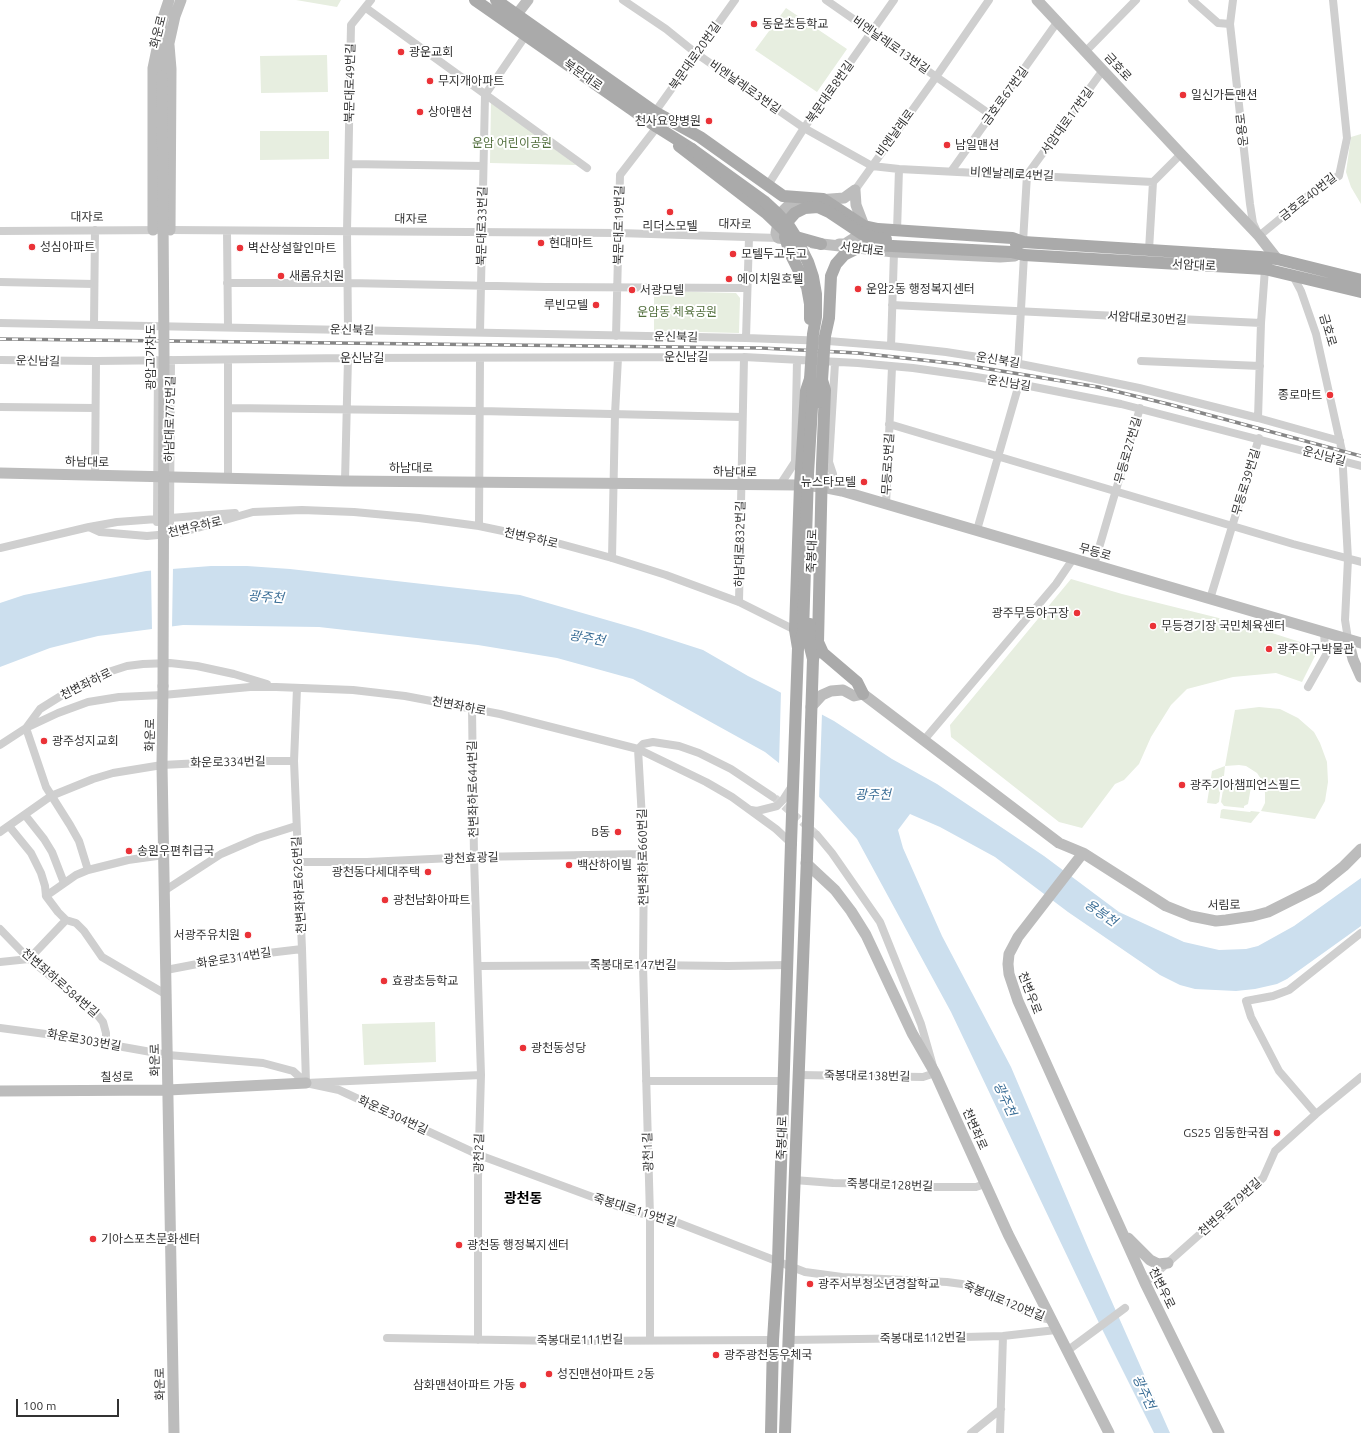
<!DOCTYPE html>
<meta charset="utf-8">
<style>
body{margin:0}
#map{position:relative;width:1361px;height:1433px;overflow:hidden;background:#fff;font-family:Ubuntu,sans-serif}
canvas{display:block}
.scale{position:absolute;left:16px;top:1399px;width:103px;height:18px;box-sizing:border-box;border:2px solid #323232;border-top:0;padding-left:5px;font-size:12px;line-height:14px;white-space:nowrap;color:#323232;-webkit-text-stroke:3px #fff;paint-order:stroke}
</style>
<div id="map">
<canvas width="1361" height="1433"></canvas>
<div class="scale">100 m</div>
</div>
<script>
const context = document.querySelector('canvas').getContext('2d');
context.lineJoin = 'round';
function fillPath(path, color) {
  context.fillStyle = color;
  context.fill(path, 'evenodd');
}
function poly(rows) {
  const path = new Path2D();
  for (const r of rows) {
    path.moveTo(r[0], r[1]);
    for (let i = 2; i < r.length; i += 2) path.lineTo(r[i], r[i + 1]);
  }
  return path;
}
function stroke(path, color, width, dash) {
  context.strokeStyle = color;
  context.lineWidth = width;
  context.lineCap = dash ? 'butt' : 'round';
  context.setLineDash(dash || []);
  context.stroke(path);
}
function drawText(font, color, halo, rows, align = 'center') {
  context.font = font + ' Ubuntu,"Noto Sans KR",sans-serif';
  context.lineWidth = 4;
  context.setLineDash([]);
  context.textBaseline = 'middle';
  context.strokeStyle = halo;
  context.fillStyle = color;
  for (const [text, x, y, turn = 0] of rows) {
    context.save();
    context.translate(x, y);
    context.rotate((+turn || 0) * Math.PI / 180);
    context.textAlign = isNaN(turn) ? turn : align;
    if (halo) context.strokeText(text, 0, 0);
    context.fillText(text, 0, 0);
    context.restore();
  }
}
fillPath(poly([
 [296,0,341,0,337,7],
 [786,8,847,49,817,92,755,50],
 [327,55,328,92,261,93,260,56],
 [491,101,576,165,490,163],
 [260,131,329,131,329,159,260,160],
 [1361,134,1361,204,1351,187,1346,172,1351,137],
 [654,291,736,293,740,298,739,333,654,331],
 [1071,579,1122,594,1247,625,1319,648,1302,682,1276,673,1233,677,1187,689,1171,705,1151,737,1139,764,1124,780,1115,784,1082,828,1059,822,951,737,950,725],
 [1259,707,1280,709,1298,718,1314,732,1320,743,1327,762,1328,782,1325,801,1315,819,1261,811,1265,803,1265,793,1263,782,1257,773,1246,766,1239,765,1225,766,1235,710],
 [1225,766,1224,776,1222,776,1219,802,1216,804,1207,803,1212,771],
 [1229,780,1246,782,1248,786,1251,787,1248,804,1244,806,1244,808,1224,806,1221,802,1224,784,1228,782],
 [1223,809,1250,812,1251,811,1260,812,1251,823,1220,818,1221,810],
 [435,1022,436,1062,364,1065,362,1024]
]), '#e7eee0');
fillPath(poly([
 [211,566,247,566,290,569,520,595,638,629,703,650,748,676,774,689,834,721,892,759,937,784,1044,856,1119,912,1184,942,1219,950,1246,949,1258,946,1294,926,1361,878,1361,926,1287,979,1277,984,1255,989,1236,991,1195,989,1180,985,1160,975,1068,912,995,857,940,827,910,814,898,830,903,848,942,936,1011,1067,1089,1250,1170,1433,1154,1433,1099,1323,951,1012,857,839,813,790,765,752,633,679,557,658,478,645,319,627,183,625,98,636,50,648,0,667,0,603,24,595,146,571]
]), '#ccdfee');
fillPath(poly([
 [173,567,172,628,152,631,151,569],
 [781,690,822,713,819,800,811,791,779,766]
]), '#fff');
stroke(poly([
 [775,798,817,835]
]), '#d6d6d6', 8, [8, 4]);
stroke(poly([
 [623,0,666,29,697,54,804,128,872,166,899,169,1153,182],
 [826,0,991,115],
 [1192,0,1218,23,1230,24],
 [1233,0,1230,24,1250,204,1253,223,1259,236,1309,195,1332,179,1339,176,1347,138,1333,0],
 [366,8,587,168],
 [1086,51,1136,0],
 [655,112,735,0],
 [349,164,483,166],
 [952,170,1058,21],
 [1153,182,1181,154],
 [768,185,804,128,894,0],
 [855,190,936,77,989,0],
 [0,231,170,230,619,233,778,238],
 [897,231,899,169],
 [227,232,228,327],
 [1023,242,1027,175,1103,70],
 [1149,250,1153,182],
 [1292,274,1301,291,1316,334,1342,451,1348,559,1345,620,1348,639],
 [0,282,94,284],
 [227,283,348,283,546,287,747,288],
 [892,305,1261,323],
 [0,323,746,338,828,341,891,346,946,352,1010,362,1086,377,1139,388,1258,418,1340,441],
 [94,325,95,230],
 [348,329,347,231,351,25,371,0],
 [480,332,485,95,526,35],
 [616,336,620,175,657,127],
 [746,338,749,237],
 [891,346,894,252],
 [0,360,96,361,348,358,744,357,858,363,913,368,970,376,1019,384,1121,404,1361,466],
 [228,360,228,479],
 [1141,361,1260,366],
 [1018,363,1024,255],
 [0,407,95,408],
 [228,408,480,411,742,417],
 [1258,418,1261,323,1265,269],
 [889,424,1293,544,1361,562],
 [95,475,96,361],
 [345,481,348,358],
 [780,485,795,462,797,360],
 [822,487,833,474,829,462,835,363],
 [886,504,892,367],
 [170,518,235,513],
 [157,522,158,361],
 [170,523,171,360],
 [479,526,480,358],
 [89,527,117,522,157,519],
 [977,530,1019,384],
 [0,548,89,527,100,532,147,536,180,533,253,512,302,510,354,512,419,518,479,526,546,540,612,558,666,575,739,602,795,630],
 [612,558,615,414,618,358],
 [1094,565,1140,408],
 [1210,599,1259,438],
 [739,602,744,357],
 [1308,687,1326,655,1327,652,1325,647,1324,633],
 [297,688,294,761,302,949,306,1083,481,1075],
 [472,708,474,857,481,1075,478,1178,478,1340],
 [924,740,1056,584,1073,559],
 [0,745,26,728,58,713,88,702,119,697,163,695,250,687,276,687,353,690,405,696,500,714,638,749,706,782,732,797,776,829,791,843],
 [751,810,757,811,777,806,783,800,792,786],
 [25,815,44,839,52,852,64,883],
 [9,826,31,853,41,873,45,886,46,896,58,912,66,920,76,923,84,931,102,957,167,995],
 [0,832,51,796,93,779,113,773,162,765,241,761,294,761],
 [298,862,367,862,474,857,644,854],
 [88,870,79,841,70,825,46,787,26,728,40,709,80,684,99,675,127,666,143,664,170,663,197,666,234,674,267,684],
 [164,891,221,854,258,838,296,826],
 [46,896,76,875,88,870,128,860,164,855],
 [0,929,29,959,95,1012,103,1022,106,1033,106,1044],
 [0,962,29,959,66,920],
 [478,966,643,965,728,966,788,965],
 [166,970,234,957,302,949],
 [0,1028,61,1036,168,1055,263,1063,293,1071,306,1083,339,1090,479,1155,625,1209,650,1216,668,1219,805,1272,842,1277,947,1282,962,1284,989,1294,1035,1316,1051,1320],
 [799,1075,923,1077,935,1073,921,1024,880,922,832,853,817,835],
 [646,1081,784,1081],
 [1316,1114,1279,1071,1251,1017,1246,1001,1273,996,1289,990,1361,933],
 [794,1180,833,1183,896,1184,929,1187,976,1187,985,1184],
 [1145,1283,1263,1178,1275,1151,1316,1114,1361,1077],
 [387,1338,561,1341,773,1340],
 [650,1340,650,1216,643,965,644,854,638,749,643,744,653,742,679,746,699,753,731,769,773,797],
 [789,1340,927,1338,1003,1336,1056,1330],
 [1067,1351,1125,1308],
 [971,1433,1001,1409],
 [1000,1433,1003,1336]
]), '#cfcfcf', 8);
stroke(poly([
 [1037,0,1181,154,1259,236,1277,259],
 [511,22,528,0],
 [169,45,171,69,170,230],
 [167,52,175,16,181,0],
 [162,76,158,44,163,18,169,0],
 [153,230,153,68,158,44],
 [794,240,778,238,776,233,780,214,788,206,796,202,805,201,844,198,855,190],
 [813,243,894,252,1000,257,1015,256],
 [839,244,845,244,856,237,864,226,856,205,855,190],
 [0,473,345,481,800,485,822,487,842,491,1361,643],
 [1348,639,1353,659,1361,677],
 [163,686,162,765,174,1433],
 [811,707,822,695,831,691,843,690,854,696,863,694,1059,843,1083,853,1166,906,1191,916,1216,921,1226,920,1253,916,1268,912,1318,887,1344,866,1361,849],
 [1083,853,1018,937,1009,954,1008,964,1009,974,1018,1001,1145,1283,1219,1433],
 [806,863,835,890,851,911,866,935,912,1033,935,1073,1008,1234,1109,1433],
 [0,1091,168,1090,306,1083],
 [1128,1238,1150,1260,1158,1264,1168,1263]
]), '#bcbcbc', 11);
stroke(poly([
 [475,0,657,127,692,149],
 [496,0,662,117],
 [655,112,700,137,783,196,823,199,864,226,878,229,1012,238,1023,242],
 [679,146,766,213,789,235,821,244],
 [1016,244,1023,242,1260,257,1277,259,1361,280],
 [1011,252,1024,255,1265,269,1361,292],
 [790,253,807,287,810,304,810,319],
 [818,642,823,653,857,682,863,694],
 [798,648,795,630,800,485,806,391,810,379],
 [811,721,813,659,818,642,822,465,825,390,822,380],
 [771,1433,773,1340,778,1261,791,843],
 [785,1433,807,857]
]), '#aaa', 12);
const rail = poly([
 [0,339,761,348,858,353,959,364,1098,387,1172,405,1361,456]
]);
stroke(rail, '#878787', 3.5);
stroke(rail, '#fff', 2, [6]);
stroke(poly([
 [162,76,164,354,163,686]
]), '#bcbcbc', 11);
stroke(poly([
 [692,149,764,201,778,214,789,226,794,234,808,262,813,277,816,294,816,317,813,334,810,379,813,391,808,474,803,632,798,648,791,843],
 [790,253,785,237,788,221,795,213,805,208,818,207,829,212,862,234,875,238,886,239],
 [819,402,819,391,822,380,825,336,829,318,831,276,836,264,844,255,860,247,873,245,1011,252],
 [810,624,809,643,813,659],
 [807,857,811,721]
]), '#aaa', 12);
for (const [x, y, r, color] of [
 [754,24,4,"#ea3237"],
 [401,52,4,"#ea3237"],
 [430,81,4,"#ea3237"],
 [1183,95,4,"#ea3237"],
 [420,112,4,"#ea3237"],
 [709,121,4,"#ea3237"],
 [947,145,4,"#ea3237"],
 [670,212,4,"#ea3237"],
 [541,243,4,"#ea3237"],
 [32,247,4,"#ea3237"],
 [240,248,4,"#ea3237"],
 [733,254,4,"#ea3237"],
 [281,276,4,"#ea3237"],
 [729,279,4,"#ea3237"],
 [858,289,4,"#ea3237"],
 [632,290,4,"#ea3237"],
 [596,305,4,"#ea3237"],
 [1330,395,4,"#ea3237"],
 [864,482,4,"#ea3237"],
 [1077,613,4,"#ea3237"],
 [1153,626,4,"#ea3237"],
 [1269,649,4,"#ea3237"],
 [44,741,4,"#ea3237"],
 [1182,785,4,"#ea3237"],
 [618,832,4,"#ea3237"],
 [129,851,4,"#ea3237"],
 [569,865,4,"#ea3237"],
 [428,872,4,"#ea3237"],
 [385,900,4,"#ea3237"],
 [248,935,4,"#ea3237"],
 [384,981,4,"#ea3237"],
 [523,1048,4,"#ea3237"],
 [1277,1133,4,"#ea3237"],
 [93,1239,4,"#ea3237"],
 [459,1245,4,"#ea3237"],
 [810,1284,4,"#ea3237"],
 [716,1355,4,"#ea3237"],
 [549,1374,4,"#ea3237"],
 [523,1385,4,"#ea3237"]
]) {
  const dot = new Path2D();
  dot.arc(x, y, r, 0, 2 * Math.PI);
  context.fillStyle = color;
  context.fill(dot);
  stroke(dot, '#fff', 1.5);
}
drawText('12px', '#323232', '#fff', [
 ["동운초등학교",762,24],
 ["광운교회",409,52],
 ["무지개아파트",438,81],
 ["일신가든맨션",1191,95],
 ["상아맨션",428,112],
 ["천사요양병원",701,121,"right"],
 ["남일맨션",955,145],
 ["리더스모텔",670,226,"center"],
 ["현대마트",549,243],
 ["성심아파트",40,247],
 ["벽산상설할인마트",248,248],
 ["모텔두고두고",741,254],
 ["새롬유치원",289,276],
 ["에이치원호텔",737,279],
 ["운암2동 행정복지센터",866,289],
 ["서광모텔",640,290],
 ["루빈모텔",588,305,"right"],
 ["종로마트",1322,395,"right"],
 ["뉴스타모텔",856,482,"right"],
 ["광주무등야구장",1069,613,"right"],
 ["무등경기장 국민체육센터",1161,626],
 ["광주야구박물관",1277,649],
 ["광주성지교회",52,741],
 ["광주기아챔피언스필드",1190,785],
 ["B동",610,832,"right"],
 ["송원우편취급국",137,851],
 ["백산하이빌",577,865],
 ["광천동다세대주택",420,872,"right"],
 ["광천남화아파트",393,900],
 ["서광주유치원",240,935,"right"],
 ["효광초등학교",392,981],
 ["광천동성당",531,1048],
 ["GS25 임동한국점",1269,1133,"right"],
 ["기아스포츠문화센터",101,1239],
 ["광천동 행정복지센터",467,1245],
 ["광주서부청소년경찰학교",818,1284],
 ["광주광천동우체국",724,1355],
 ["성진맨션아파트 2동",557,1374],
 ["삼화맨션아파트 가동",515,1385,"right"]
], 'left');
drawText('12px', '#323232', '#fff', [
 ["화운로",158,32,-76],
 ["비엔날레로13번길",891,45,35],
 ["북문대로20번길",695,56,-55],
 ["금호로",1118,67,47],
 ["북문대로",583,75,35],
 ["북문대로49번길",350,83,-89],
 ["비엔날레로3번길",745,87,35],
 ["북문대로8번길",830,92,-55],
 ["금호로67번길",1005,96,-54],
 ["서암대로17번길",1067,121,-54],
 ["운용로",1242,130,-96],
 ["비엔날레로",895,133,-54],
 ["비엔날레로4번길",1012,174,3],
 ["금호로40번길",1308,197,-38],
 ["대자로",87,217],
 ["대자로",411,219,1],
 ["대자로",735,224,2],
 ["북문대로19번길",619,225,-89],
 ["북문대로33번길",482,226,-89],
 ["서암대로",862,249,7],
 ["서암대로",1194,265,3],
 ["서암대로30번길",1147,318,3],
 ["운신북길",352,330,1],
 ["금호로",1328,330,74],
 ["운신북길",676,337,1],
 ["광암고가차도",151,357,-90],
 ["운신남길",686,357],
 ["운신남길",362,358],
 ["운신북길",998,360,9],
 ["운신남길",38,361,1],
 ["운신남길",1009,383,9],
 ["하남대로775번길",170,419,-89],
 ["무등로27번길",1128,450,-74],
 ["운신남길",1324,456,15],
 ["하남대로",87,462,1],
 ["무등로5번길",888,464,-87],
 ["하남대로",411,468],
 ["하남대로",735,472,1],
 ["무등로39번길",1246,482,-73],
 ["천변우하로",195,527,-13],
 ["천변우하로",531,538,13],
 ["하남대로832번길",740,544,-89],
 ["죽봉대로",812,551,-88],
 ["무등로",1095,552,16],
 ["천변좌하로",86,684,-26],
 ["천변좌하로",459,706,11],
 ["화운로",150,735,-89],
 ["화운로334번길",228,762,-1],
 ["천변좌하로644번길",473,789,-91],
 ["천변좌하로660번길",643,857,-91],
 ["광천효광길",471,858,-2],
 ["천변좌하로626번길",299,885,-93],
 ["서림로",1224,905,-1],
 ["화운로314번길",234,958,-9],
 ["죽봉대로147번길",633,965],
 ["천변좌하로584번길",60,983,41],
 ["천변우로",1030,993,69],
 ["화운로303번길",84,1040,10],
 ["화운로",155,1060,-91],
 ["죽봉대로138번길",867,1076,1],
 ["칠성로",117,1077,-1],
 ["화운로304번길",393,1115,25],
 ["천변좌로",975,1129,66],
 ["죽봉대로",782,1138,-88],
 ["광천1길",648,1152,-92],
 ["광천2길",479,1153,-89],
 ["죽봉대로128번길",890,1185,2],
 ["천변우로79번길",1230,1207,-42],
 ["죽봉대로119번길",635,1210,17],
 ["천변우로",1162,1288,64],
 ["죽봉대로120번길",1004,1301,22],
 ["죽봉대로112번길",923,1338,-1],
 ["죽봉대로111번길",580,1340,-1],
 ["화운로",160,1384,-91]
]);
drawText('12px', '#526f3d', '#fff', [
 ["운암 어린이공원",512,143],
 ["운암동 체육공원",677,312]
]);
drawText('italic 13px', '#3c6f97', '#fff', [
 ["광주천",266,597,4],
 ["광주천",587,638,10],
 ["광주천",873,795],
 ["용봉천",1101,913,34],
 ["광주천",1005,1099,65],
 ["광주천",1144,1392,65]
]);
drawText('bold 14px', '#000', '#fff', [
 ["광천동",523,1198]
]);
</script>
